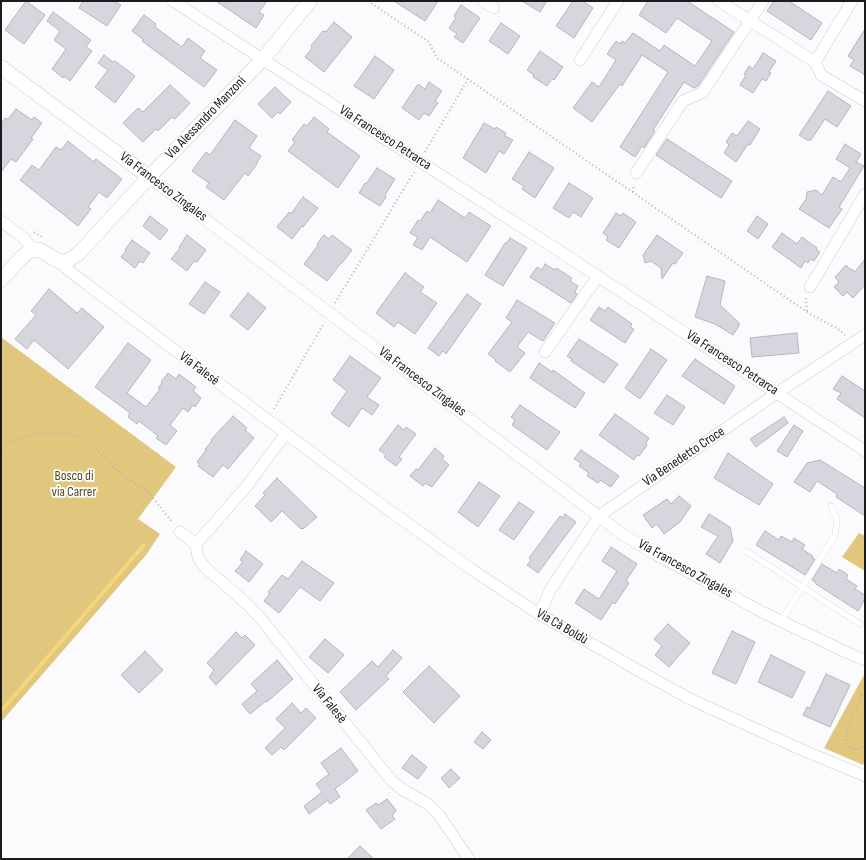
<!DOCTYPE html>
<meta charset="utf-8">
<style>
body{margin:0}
#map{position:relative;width:866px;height:860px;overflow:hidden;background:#fbfbfe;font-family:"Sofia Sans Condensed",sans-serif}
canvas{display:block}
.frame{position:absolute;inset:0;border:2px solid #1b1b1e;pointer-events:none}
</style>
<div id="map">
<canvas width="866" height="860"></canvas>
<div class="frame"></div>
</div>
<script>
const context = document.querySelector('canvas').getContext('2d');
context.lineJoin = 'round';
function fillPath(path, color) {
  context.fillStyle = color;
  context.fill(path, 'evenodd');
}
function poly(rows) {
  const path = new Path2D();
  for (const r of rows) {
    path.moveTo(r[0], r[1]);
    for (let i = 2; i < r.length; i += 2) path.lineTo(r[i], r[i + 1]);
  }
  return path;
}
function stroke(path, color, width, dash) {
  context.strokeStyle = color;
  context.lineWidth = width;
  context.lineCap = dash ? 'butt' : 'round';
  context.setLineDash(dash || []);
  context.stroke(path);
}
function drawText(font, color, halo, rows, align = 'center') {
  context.font = font + ' "Sofia Sans Condensed",sans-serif';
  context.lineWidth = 3.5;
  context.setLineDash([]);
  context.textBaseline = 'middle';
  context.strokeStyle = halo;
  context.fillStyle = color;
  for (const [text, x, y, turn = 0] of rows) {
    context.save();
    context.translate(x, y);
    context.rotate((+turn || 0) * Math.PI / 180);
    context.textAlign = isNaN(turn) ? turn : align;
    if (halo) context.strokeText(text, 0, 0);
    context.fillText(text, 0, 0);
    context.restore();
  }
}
fillPath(poly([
 [1,337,176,467,138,519,160,534,146,555,1,722],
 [859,533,865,536,865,571,842,557],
 [865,673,865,761,863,765,824,748]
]), '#e1c77e');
stroke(poly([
 [1,711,144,545]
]), '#f7d679', 3.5);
const building = poly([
 [26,1,45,15,24,44,5,30,26,1],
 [83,1,114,1,121,5,107,26,79,8,83,1],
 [216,1,267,1,259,12,264,15,256,28,216,1],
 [394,1,438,1,425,21,394,1],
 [522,1,547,1,540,12,522,1],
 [573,1,583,1,593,8,574,38,556,26,573,1],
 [648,1,687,1,734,32,698,86,694,88,684,82,653,130,655,131,644,148,642,146,635,157,620,147,668,72,642,55,622,86,620,84,592,122,573,108,592,82,599,87,616,60,607,54,616,41,620,44,622,41,625,43,633,33,660,51,664,45,695,66,712,41,677,18,666,33,639,15,648,1],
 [774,1,789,1,822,23,811,40,767,11,774,1],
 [461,5,480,18,463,43,454,37,457,34,449,28,456,18,454,16,461,5],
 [53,12,91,40,86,47,92,51,70,81,64,76,63,78,52,69,66,49,54,40,60,31,47,21,53,12],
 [144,15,156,24,155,27,182,47,188,38,205,51,200,58,217,70,204,87,142,41,143,39,132,31,144,15],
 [334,22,352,37,324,72,305,57,312,48,311,46,323,31,326,32,334,22],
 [501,23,520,36,508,54,489,41,501,23],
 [865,29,865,75,850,66,854,60,848,56,865,29],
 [540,51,563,67,554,80,552,79,547,86,533,77,534,75,527,70,540,51],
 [763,53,776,61,769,72,771,73,766,81,762,79,753,93,740,85,746,75,744,74,749,66,753,69,763,53],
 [104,55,113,62,115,61,135,76,115,103,95,87,108,70,98,63,104,55],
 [375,56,394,70,374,99,354,86,375,56],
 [429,82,442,91,435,101,438,103,429,116,424,113,419,120,402,108,418,84,425,89,429,82],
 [170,85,190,103,175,119,172,117,158,131,156,129,143,142,123,123,138,108,143,112,170,85],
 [275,87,291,102,280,114,278,112,272,118,258,104,275,87],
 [828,91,851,106,837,127,825,119,811,140,807,140,799,135,828,91],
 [16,109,32,120,34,117,42,123,31,138,33,139,16,162,11,159,1,172,1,124,5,118,8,119,16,109],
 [314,117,329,129,327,132,360,156,338,188,288,151,295,142,292,140,304,124,307,126,314,117],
 [235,120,257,136,249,148,261,156,256,164,257,164,248,176,245,173,224,200,206,187,209,183,192,171,206,152,210,155,235,120],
 [748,121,760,129,750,145,748,144,736,162,724,153,729,145,726,142,732,133,737,136,748,121],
 [484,123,495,129,496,127,506,133,505,136,513,140,504,154,499,151,486,173,463,158,484,123],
 [667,139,732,181,721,198,656,155,667,139],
 [68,141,94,162,96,159,122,179,107,198,99,192,88,207,91,209,78,226,20,180,32,165,39,170,56,147,61,150,68,141],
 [845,144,861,154,856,162,864,166,839,207,842,209,829,228,799,209,806,199,807,192,816,190,822,195,833,177,841,182,850,168,836,159,845,144],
 [529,152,554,168,535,198,522,189,524,186,512,179,529,152],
 [377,168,395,179,385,195,386,197,380,206,359,193,365,183,366,184,377,168],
 [569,183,593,198,581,217,573,212,569,218,553,208,569,183],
 [303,197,318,208,303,227,302,226,292,239,277,227,289,212,291,214,303,197],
 [438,200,465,218,469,212,491,226,467,262,430,237,422,250,413,245,418,237,410,233,418,220,420,221,427,211,430,213,438,200],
 [616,213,621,216,623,213,636,222,619,248,606,240,608,237,603,233,616,213],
 [150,216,168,230,160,240,143,226,150,216],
 [757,216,768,224,758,239,747,231,757,216],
 [782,233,797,244,802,237,817,248,816,250,820,252,814,261,810,259,808,263,805,261,801,268,772,247,782,233],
 [187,235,206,250,197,262,194,261,187,271,171,259,180,248,179,247,187,235],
 [324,235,329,239,332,235,352,250,342,263,341,263,327,281,304,264,318,245,317,244,324,235],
 [657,235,683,253,675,264,673,263,662,279,661,268,651,261,645,263,643,255,657,235],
 [510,238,527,248,503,286,485,275,505,243,507,243,510,238],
 [132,240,150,253,143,263,140,261,135,268,121,257,126,251,125,250,132,240],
 [865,259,865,285,853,298,847,292,843,296,834,287,839,282,835,277,846,265,851,270,852,269,855,272,865,259],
 [545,264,555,270,556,268,572,278,570,281,578,286,575,292,577,294,571,303,530,277,537,267,542,270,545,264],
 [405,273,424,287,420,292,437,303,415,334,398,322,394,327,376,313,405,273],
 [707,276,725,281,720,305,739,323,739,326,733,335,715,324,695,317,707,276],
 [205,282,220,292,204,314,189,304,205,282],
 [49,289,77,313,82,308,104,327,68,369,34,340,27,349,15,339,36,315,31,311,49,289],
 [248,293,266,308,248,330,230,316,248,293],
 [467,294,481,304,446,354,443,351,439,356,428,348,467,294],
 [517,300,555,323,543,341,528,332,517,347,525,353,510,372,495,361,496,360,488,354,512,322,506,318,517,300],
 [599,307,605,311,608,307,632,324,630,327,634,329,625,343,590,320,599,307],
 [797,333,799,353,752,357,750,338,797,333],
 [579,339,618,364,604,383,571,361,572,359,567,356,579,339],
 [128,343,151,360,127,393,146,407,160,389,158,388,162,383,161,382,168,373,176,379,179,374,196,387,193,391,201,398,195,407,193,405,188,412,183,408,170,425,177,431,166,445,156,438,158,436,139,421,137,424,128,417,130,413,95,387,128,343],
 [651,349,667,360,640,399,625,388,651,349],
 [350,356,381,378,367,397,379,405,372,415,362,408,349,427,331,414,347,391,333,380,350,356],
 [695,359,735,386,724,404,682,376,695,359],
 [539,363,552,372,553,370,585,393,575,408,530,378,539,363],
 [842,376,865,391,865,418,837,399,841,393,833,389,842,376],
 [667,395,685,407,673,425,654,413,667,395],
 [520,405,560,432,547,450,512,425,515,420,511,417,520,405],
 [615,414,649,438,646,443,647,445,639,456,637,455,634,460,599,435,615,414],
 [233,416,247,428,245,430,254,438,228,469,223,465,213,477,198,466,200,464,197,462,206,450,205,449,212,441,211,440,233,416],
 [784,417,788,423,756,447,750,439,784,417],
 [398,425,404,430,406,427,416,434,399,457,402,459,396,466,384,457,386,455,379,450,398,425],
 [794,425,803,431,787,457,777,451,794,425],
 [435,448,444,456,442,459,449,465,432,487,425,483,423,486,410,476,416,469,418,470,435,448],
 [581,450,619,476,611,487,600,480,598,483,587,476,589,473,579,466,581,463,574,459,581,450],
 [728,453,773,484,759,505,714,478,728,453],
 [820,460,865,488,865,516,836,497,837,494,817,481,810,492,794,482,807,463,820,460],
 [277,478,317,517,303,529,302,528,301,529,282,511,271,522,255,506,265,495,263,493,277,478],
 [479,482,500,496,478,527,458,512,479,482],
 [679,496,691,506,680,522,664,534,657,524,652,528,643,515,667,499,671,504,679,496],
 [519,502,534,512,514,540,499,530,519,502],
 [565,514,576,522,538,573,527,565,531,560,529,558,560,516,563,518,565,514],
 [709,514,730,527,733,541,720,563,706,554,718,536,701,527,709,514],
 [765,531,779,540,781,536,792,542,794,538,805,545,802,549,813,556,812,558,815,559,805,575,756,545,765,531],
 [611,547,637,564,626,581,629,583,615,604,613,602,601,620,575,603,584,589,599,599,617,571,602,561,611,547],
 [246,551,263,564,249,582,235,571,243,562,240,560,246,551],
 [302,561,334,583,320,601,300,587,279,613,264,601,270,593,268,592,282,575,288,579,302,561],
 [822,564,837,573,839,569,848,575,846,579,857,586,855,589,865,595,865,599,858,611,816,584,816,583,812,580,822,564],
 [668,624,690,643,669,667,655,655,662,646,654,639,668,624],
 [732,631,755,642,736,684,712,673,732,631],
 [236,632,242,638,245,635,255,645,216,685,209,677,214,670,207,663,236,632],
 [325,639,344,655,328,673,309,657,325,639],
 [393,650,402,658,386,676,389,679,356,710,340,692,372,661,378,667,393,650],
 [145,651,163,670,139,693,121,675,145,651],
 [771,655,805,672,792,698,758,682,771,655],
 [277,660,293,679,267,702,266,701,250,714,242,704,257,691,251,684,277,660],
 [429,666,460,696,434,723,403,692,429,666],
 [826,674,850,685,830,727,803,715,807,707,810,708,826,674],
 [292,703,301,713,306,708,316,718,284,750,281,747,272,755,265,748,285,728,276,719,292,703],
 [482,732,491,740,483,749,474,742,482,732],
 [341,748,358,771,335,789,340,797,330,804,328,800,309,814,304,806,322,792,316,784,329,774,321,763,341,748],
 [412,755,427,767,418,779,402,768,412,755],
 [451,769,460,778,449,788,441,778,451,769],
 [387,799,396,810,392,816,395,819,381,829,366,810,376,803,378,805,387,799],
 [360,846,374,859,347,859,360,846]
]);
fillPath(building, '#d6d6de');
stroke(building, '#b5b6bd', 1);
const service = poly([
 [746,551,860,624],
 [781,621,835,535,837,519,831,506]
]);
const minor = poly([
 [173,1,456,185,544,241,865,451],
 [483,1,494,8],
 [719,1,815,62,852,1],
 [580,60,618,1],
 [815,62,821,75,865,101],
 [636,173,683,101,703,92,763,1],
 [149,177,622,534,653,553,764,613,848,653,865,660],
 [1,221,24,238,33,250],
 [61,262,66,268,85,283,375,500,471,569,539,614,636,669,690,699,800,749,865,776],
 [810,287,865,194],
 [545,352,598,276],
 [286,433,247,486,196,544,197,553,199,559,202,564,207,569,247,604,261,619,392,781,403,790,428,804,439,815,469,859],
 [180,532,196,544],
 [539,614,552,587,599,516,777,393,865,335]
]);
const tertiary = poly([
 [1,67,149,177],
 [1,280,20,259,28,252,33,250,40,250,53,258,61,262,69,260,78,254,149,177,263,59,310,1]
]);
stroke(service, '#cbcbd3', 6);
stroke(minor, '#cbcbd3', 12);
stroke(tertiary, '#cbcbd3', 15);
stroke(poly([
 [368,1,429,42,437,58,807,312,838,329,845,335],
 [425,152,468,79],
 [633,192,634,184],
 [34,232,42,237],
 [806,298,807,312],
 [335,303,414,172],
 [274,409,324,323],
 [1,449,8,443,28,435,49,432,69,434,84,437,106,460,121,474,149,493,173,523],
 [865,692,862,694,849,725,846,737,847,745,850,749,859,749,865,746]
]), '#b2b2b5', 2, [1, 3]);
stroke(service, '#fff', 5.5);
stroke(minor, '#fff', 11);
stroke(tertiary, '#fff', 14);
drawText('14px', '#1b1b1e', '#fff', [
 ["Via Alessandro Manzoni",206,118,-46],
 ["Via Francesco Petrarca",385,138,33],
 ["Via Francesco Zingales",163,187,37],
 ["Via Francesco Petrarca",732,363,33],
 ["Via Falesè",199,369,37],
 ["Via Francesco Zingales",422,382,37],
 ["Via Benedetto Croce",684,457,-34],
 ["Via Francesco Zingales",685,569,29],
 ["Via Cà Boldù",562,627,30],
 ["Via Falesè",329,704,51]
]);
drawText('14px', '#574922', '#fff', [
 ["Bosco di",74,476],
 ["via Carrer",74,492]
]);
</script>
